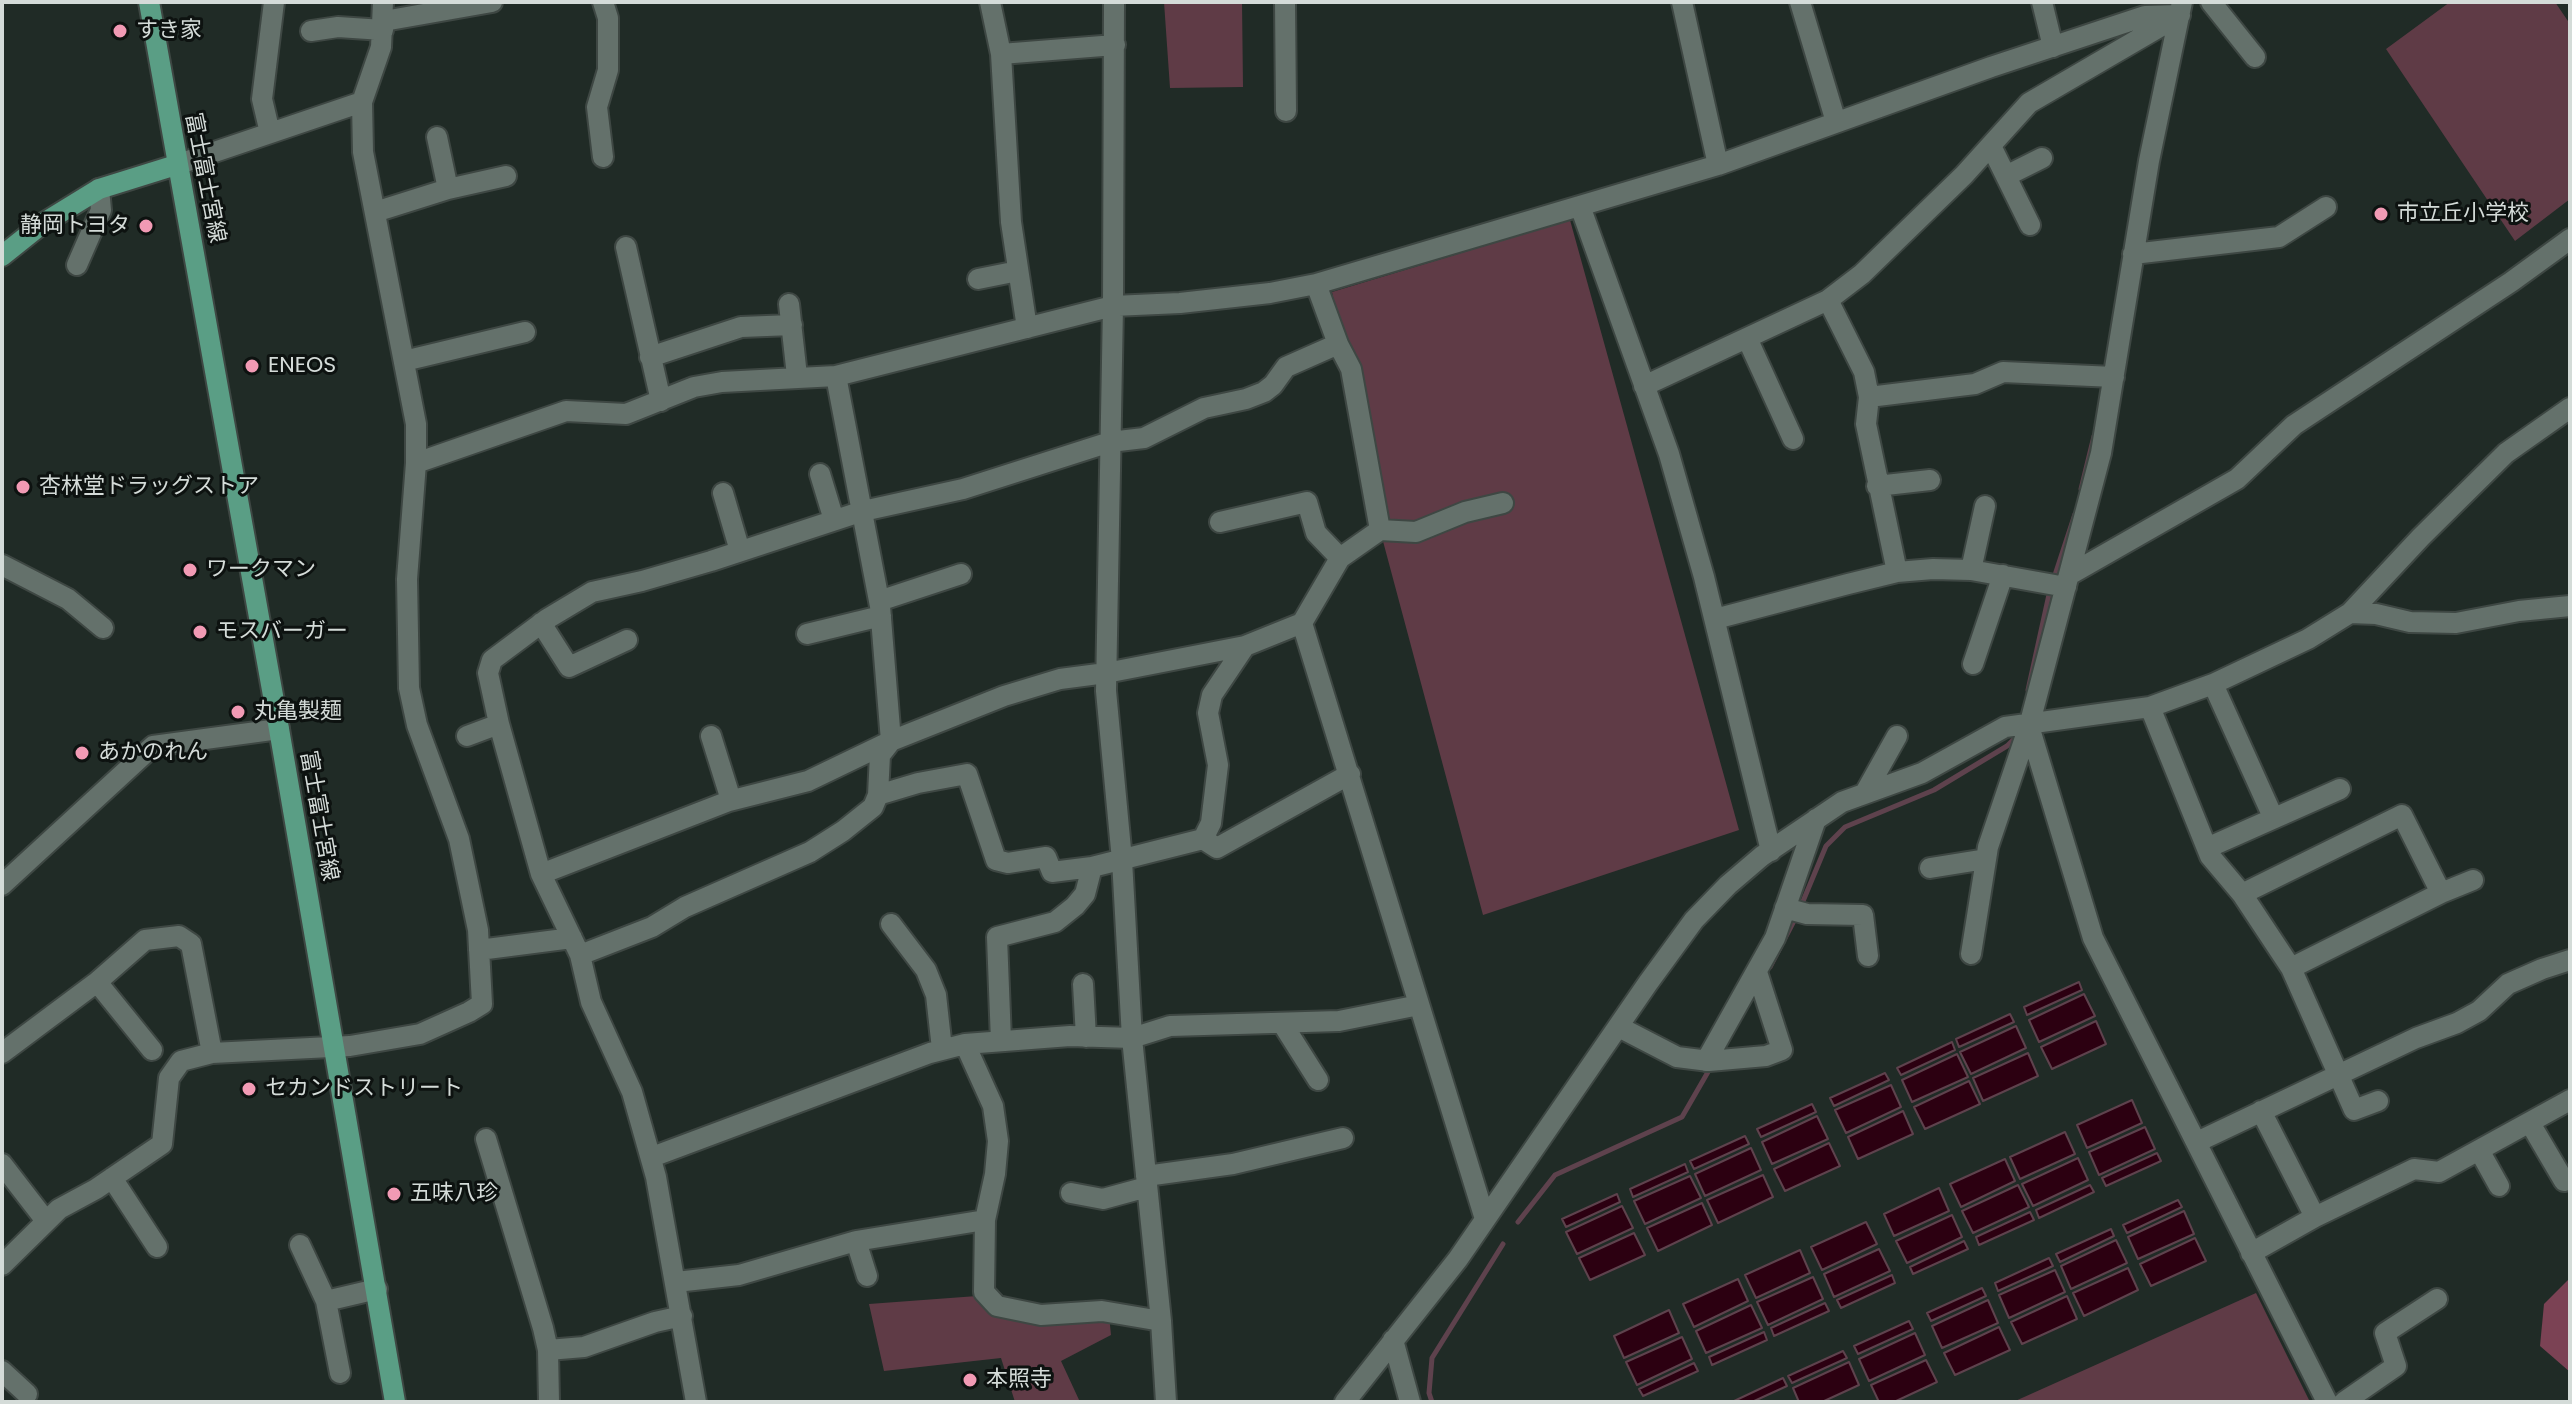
<!DOCTYPE html>
<meta charset="utf-8">
<style>
body{margin:0}
#map{position:relative;width:2572px;height:1404px;overflow:hidden;background:#202b26;font-family:Poppins,sans-serif}
canvas{display:block}
.frame{position:absolute;inset:0;border:4px solid #d4dbd8;pointer-events:none}
</style>
<div id="map">
<canvas width="2572" height="1404"></canvas>
<div class="frame"></div>
</div>
<script>
const context = document.querySelector('canvas').getContext('2d');
context.lineJoin = 'round';
function fillPath(path, color) {
  context.fillStyle = color;
  context.fill(path, 'evenodd');
}
function poly(rows) {
  const path = new Path2D();
  for (const r of rows) {
    path.moveTo(r[0], r[1]);
    for (let i = 2; i < r.length; i += 2) path.lineTo(r[i], r[i + 1]);
  }
  return path;
}
function stroke(path, color, width, dash) {
  context.strokeStyle = color;
  context.lineWidth = width;
  context.lineCap = dash ? 'butt' : 'round';
  context.setLineDash(dash || []);
  context.stroke(path);
}
function drawText(font, color, halo, rows, align = 'center') {
  context.font = font + ' Poppins,"Noto Sans JP",sans-serif';
  context.lineWidth = 6;
  context.setLineDash([]);
  context.textBaseline = 'middle';
  context.strokeStyle = halo;
  context.fillStyle = color;
  for (const [text, x, y, turn = 0] of rows) {
    context.save();
    context.translate(x, y);
    context.rotate((+turn || 0) * Math.PI / 180);
    context.textAlign = isNaN(turn) ? turn : align;
    if (halo) context.strokeText(text, 0, 0);
    context.fillText(text, 0, 0);
    context.restore();
  }
}
fillPath(poly([
 [1164,2,1242,2,1243,87,1170,88],
 [2450,2,2555,2,2570,24,2570,199,2515,241,2386,49],
 [1570,220,1739,830,1483,915,1380,530,1332,292],
 [2256,1293,2310,1402,2013,1402],
 [977,1296,1109,1315,1111,1335,1061,1361,1080,1402,1015,1402,1001,1358,884,1371,869,1304]
]), '#5f3b46');
fillPath(poly([
 [2570,1278,2570,1372,2540,1346,2544,1304]
]), '#7b4254');
const water = poly([
 [2079,982,2082,990,2027,1015,2024,1007,2079,982],
 [2084,994,2095,1016,2039,1042,2029,1020,2084,994],
 [2010,1014,2014,1022,1959,1047,1956,1039,2010,1014],
 [2096,1021,2106,1044,2052,1069,2041,1047,2096,1021],
 [2016,1026,2026,1048,1971,1074,1960,1052,2016,1026],
 [1952,1042,1955,1050,1901,1075,1897,1068,1952,1042],
 [2028,1053,2038,1076,1983,1101,1973,1078,2028,1053],
 [1957,1054,1968,1077,1912,1102,1902,1080,1957,1054],
 [1885,1073,1889,1080,1834,1106,1830,1098,1885,1073],
 [1969,1081,1980,1104,1925,1129,1914,1107,1969,1081],
 [1891,1085,1901,1107,1846,1133,1835,1110,1891,1085],
 [2132,1100,2142,1123,2087,1148,2077,1125,2132,1100],
 [1812,1104,1816,1112,1761,1137,1757,1129,1812,1104],
 [1903,1111,1913,1134,1858,1159,1848,1137,1903,1111],
 [1817,1116,1828,1139,1772,1164,1762,1142,1817,1116],
 [2145,1127,2155,1149,2099,1175,2089,1152,2145,1127],
 [2065,1132,2075,1154,2020,1179,2010,1157,2065,1132],
 [1745,1136,1749,1144,1694,1169,1690,1161,1745,1136],
 [1829,1143,1840,1166,1785,1191,1774,1169,1829,1143],
 [1751,1148,1761,1170,1705,1196,1695,1174,1751,1148],
 [2157,1153,2161,1161,2106,1186,2102,1178,2157,1153],
 [2078,1158,2088,1180,2033,1206,2022,1184,2078,1158],
 [2005,1159,2015,1181,1961,1207,1950,1184,2005,1159],
 [1685,1164,1688,1172,1633,1197,1630,1189,1685,1164],
 [1763,1175,1773,1197,1718,1223,1707,1200,1763,1175],
 [1690,1176,1701,1198,1645,1224,1634,1201,1690,1176],
 [2018,1185,2029,1207,1973,1233,1962,1211,2018,1185],
 [2090,1185,2094,1192,2039,1218,2036,1210,2090,1185],
 [1939,1188,1949,1211,1894,1236,1884,1214,1939,1188],
 [1617,1194,1620,1202,1566,1227,1562,1219,1617,1194],
 [2178,1200,2182,1207,2127,1233,2123,1225,2178,1200],
 [1702,1203,1712,1225,1658,1251,1647,1228,1702,1203],
 [1622,1206,1633,1228,1577,1254,1566,1232,1622,1206],
 [2184,1211,2194,1234,2138,1259,2128,1237,2184,1211],
 [2030,1212,2034,1220,1979,1245,1976,1237,2030,1212],
 [1952,1215,1962,1237,1907,1263,1896,1241,1952,1215],
 [1866,1222,1877,1244,1822,1270,1811,1247,1866,1222],
 [2111,1229,2114,1236,2060,1262,2056,1254,2111,1229],
 [1634,1233,1645,1255,1590,1280,1579,1258,1634,1233],
 [2195,1238,2206,1261,2151,1286,2140,1264,2195,1238],
 [2116,1240,2127,1263,2071,1289,2061,1266,2116,1240],
 [1964,1241,1968,1249,1913,1274,1910,1267,1964,1241],
 [1879,1249,1890,1271,1834,1297,1824,1274,1879,1249],
 [1800,1250,1810,1273,1756,1298,1745,1275,1800,1250],
 [2049,1258,2053,1266,1998,1291,1995,1283,2049,1258],
 [2128,1268,2138,1290,2084,1316,2073,1293,2128,1268],
 [2055,1270,2065,1292,2009,1318,1999,1295,2055,1270],
 [1892,1275,1895,1283,1841,1308,1837,1300,1892,1275],
 [1813,1277,1823,1299,1768,1325,1757,1302,1813,1277],
 [1738,1279,1748,1301,1694,1327,1683,1304,1738,1279],
 [1982,1288,1986,1296,1931,1321,1927,1313,1982,1288],
 [2067,1296,2077,1319,2022,1344,2011,1322,2067,1296],
 [1988,1300,1998,1323,1942,1348,1932,1326,1988,1300],
 [1825,1303,1829,1311,1774,1336,1771,1328,1825,1303],
 [1751,1305,1762,1328,1706,1353,1696,1331,1751,1305],
 [1669,1310,1679,1333,1624,1358,1614,1336,1669,1310],
 [1909,1321,1913,1329,1858,1354,1854,1346,1909,1321],
 [1999,1327,2010,1350,1955,1375,1944,1353,1999,1327],
 [1764,1332,1767,1340,1712,1365,1709,1357,1764,1332],
 [1915,1333,1925,1355,1869,1381,1859,1359,1915,1333],
 [1682,1337,1692,1359,1637,1385,1626,1362,1682,1337],
 [1843,1351,1847,1358,1792,1383,1788,1376,1843,1351],
 [1926,1360,1937,1382,1894,1402,1879,1402,1871,1385,1926,1360],
 [1849,1362,1859,1385,1822,1402,1799,1402,1793,1388,1849,1362],
 [1694,1363,1698,1371,1643,1396,1639,1389,1694,1363],
 [1783,1378,1787,1386,1752,1402,1732,1402,1783,1378]
]);
fillPath(water, '#2c0011');
stroke(water, '#5e424d', 2);
stroke(poly([
 [2081,489,2094,436],
 [2053,581,2075,514],
 [2028,690,2050,590],
 [1801,906,1826,846,1845,827,1934,790,2007,746,2015,738],
 [1770,967,1797,915],
 [1518,1222,1555,1175,1682,1117,1712,1065],
 [1432,1402,1429,1393,1432,1358,1503,1244]
]), '#5e424d', 5);
const minor = poly([
 [603,2,608,18,608,70,597,107,603,157],
 [990,2,1001,54,1115,45],
 [1114,2,1113,306,1106,691,1122,860,1132,1038,1161,1321,1166,1402],
 [1285,2,1286,111],
 [1682,2,1718,165],
 [1800,2,1836,122],
 [2042,2,2053,47],
 [2211,2,2255,57],
 [384,21,492,2],
 [311,31,338,27,383,30],
 [1001,54,1011,222,1027,328],
 [270,133,262,99,274,2],
 [437,137,448,189],
 [1991,146,2030,225],
 [176,165,362,102],
 [2006,176,2042,158],
 [1580,206,1669,454,1704,577,1771,851],
 [375,212,448,189,506,176],
 [626,247,661,401],
 [2133,254,2279,237,2326,207],
 [77,265,101,210,99,189],
 [978,279,1018,271],
 [1316,284,1338,344,1351,369,1380,530,1340,558,1302,623,1485,1219],
 [1828,300,1864,372,1869,397,1866,424,1897,572],
 [789,304,797,376],
 [1747,338,1793,439],
 [650,357,741,327,792,325],
 [404,361,525,332],
 [1644,386,1828,300,1862,274,1964,175,2029,103,2180,15],
 [1869,397,1975,384,2003,372,2114,377],
 [416,463,566,411,626,414,694,387,722,382,836,376,1113,306,1180,303,1270,293,1316,284,1718,165,1991,67,2145,16,2180,15],
 [820,474,834,520],
 [1877,486,1930,480],
 [723,493,740,551],
 [1220,522,1307,502,1316,533,1340,558],
 [1380,530,1416,532,1465,512,1503,503],
 [2,565,68,599,103,628],
 [1971,570,1985,506],
 [2069,575,2237,479,2294,425,2511,282,2570,239],
 [879,601,961,574],
 [2350,613,2376,614,2410,622,2456,623,2519,611,2570,606],
 [1715,619,1848,584,1897,572,1933,569,1971,570,2066,587],
 [541,623,569,667,627,640],
 [807,634,881,616],
 [1973,664,2003,575],
 [2213,684,2273,817],
 [2150,707,2210,856,2242,894,2291,968,2354,1110,2378,1101],
 [499,724,488,673,492,660,547,619,592,592,642,581,711,561,863,511,963,489,1110,442,1144,438,1204,408,1246,399,1264,392,1273,385,1286,367,1338,344],
 [2029,726,2093,938,2327,1402],
 [467,736,499,724,541,874,580,955,591,1002,632,1092,656,1177,696,1402],
 [711,736,731,800],
 [1865,793,1897,736],
 [878,795,918,783,967,774,996,860,1008,863,1046,857,1052,872,1092,867],
 [1203,839,1211,823,1218,765,1208,713,1212,695,1245,646],
 [2207,848,2340,789],
 [1930,868,1986,859],
 [541,874,729,801,808,781,891,741,1004,696,1060,679,1106,673,1245,646,1302,623],
 [2,885,153,746,279,729],
 [2242,894,2402,815,2441,893],
 [1785,908,1807,914,1863,915,1868,956],
 [891,924,926,970,936,995,942,1049],
 [479,950,572,938],
 [1971,954,1988,847,2029,726,2101,453,2149,161,2182,2],
 [580,955,652,927,685,907,810,852,843,831,873,807,878,795,880,755,891,741,880,606,836,376],
 [2291,968,2441,893,2473,880],
 [97,982,152,1050],
 [1083,984,1086,1037],
 [1282,1023,1318,1080],
 [1619,1027,1677,1057,1709,1061,1766,1056,1782,1050,1757,972],
 [1001,1041,997,937,1055,922,1075,906,1085,894,1092,867,1203,839,1217,848,1350,774],
 [965,1044,993,1106,998,1141,995,1174,985,1220,984,1292,997,1306,1041,1315,1102,1311,1161,1321],
 [2,1053,97,982,145,940,179,936,191,944,212,1053],
 [1706,1061,1775,938,1816,819],
 [2261,1111,2315,1217],
 [2530,1123,2564,1181,2570,1179],
 [486,1139,543,1328,548,1350,549,1402],
 [2197,1142,2416,1038,2457,1023,2479,1011,2508,984,2542,969,2570,960],
 [2479,1150,2499,1186],
 [652,1157,930,1053,965,1044,1070,1036,1132,1038,1170,1026,1339,1021,1419,1005],
 [2,1164,46,1221],
 [1146,1176,1233,1164,1343,1138],
 [112,1178,157,1247],
 [1071,1193,1103,1199,1147,1187],
 [300,1245,326,1301,340,1373],
 [2251,1253,2315,1217,2414,1169,2439,1172,2570,1100],
 [2,1265,59,1209,96,1189,162,1144,169,1078,181,1061,212,1053,350,1046,420,1034,469,1012,482,1004,478,930,459,839,417,725,409,688,407,579,416,463,416,424,363,152,362,102,381,47,383,2],
 [867,1276,856,1241,985,1220],
 [676,1282,739,1275,856,1241],
 [326,1301,377,1289],
 [1393,1340,1410,1402],
 [548,1350,584,1347,655,1322,682,1316],
 [2,1371,27,1394],
 [1345,1402,1458,1259,1648,983,1694,920,1728,885,1762,856,1842,802,1922,773,2005,727,2150,707,2213,684,2308,639,2350,613,2421,537,2506,453,2570,408],
 [2344,1402,2396,1366,2385,1333,2437,1299]
]);
const major = poly([
 [149,2,279,729,395,1402],
 [2,256,42,224,99,189,176,165]
]);
stroke(minor, '#3e4743', 24);
stroke(major, '#3e4743', 24);
stroke(minor, '#64716b', 20);
stroke(major, '#5a9e85', 20);
for (const [x, y, r, color] of [
 [120,31,8,"#f19ab4"],
 [2381,214,8,"#f19ab4"],
 [146,226,8,"#f19ab4"],
 [252,366,8,"#f19ab4"],
 [23,487,8,"#f19ab4"],
 [190,570,8,"#f19ab4"],
 [200,632,8,"#f19ab4"],
 [238,712,8,"#f19ab4"],
 [82,753,8,"#f19ab4"],
 [249,1089,8,"#f19ab4"],
 [394,1194,8,"#f19ab4"],
 [970,1380,8,"#f19ab4"]
]) {
  const dot = new Path2D();
  dot.arc(x, y, r, 0, 2 * Math.PI);
  context.fillStyle = color;
  context.fill(dot);
  stroke(dot, '#0d1210', 3);
}
drawText('22px', '#d4dbd8', '#0d1210', [
 ["すき家",136,31],
 ["市立丘小学校",2397,214],
 ["静岡トヨタ",130,226,"right"],
 ["ENEOS",268,366],
 ["杏林堂ドラッグストア",39,487],
 ["ワークマン",206,570],
 ["モスバーガー",216,632],
 ["丸亀製麺",254,712],
 ["あかのれん",98,753],
 ["セカンドストリート",265,1089],
 ["五味八珍",410,1194],
 ["本照寺",986,1380]
], 'left');
drawText('22px', '#d4dbd8', '#0d1210', [
 ["富士富士宮線",204,178,79],
 ["富士富士宮線",318,816,80]
]);
</script>
